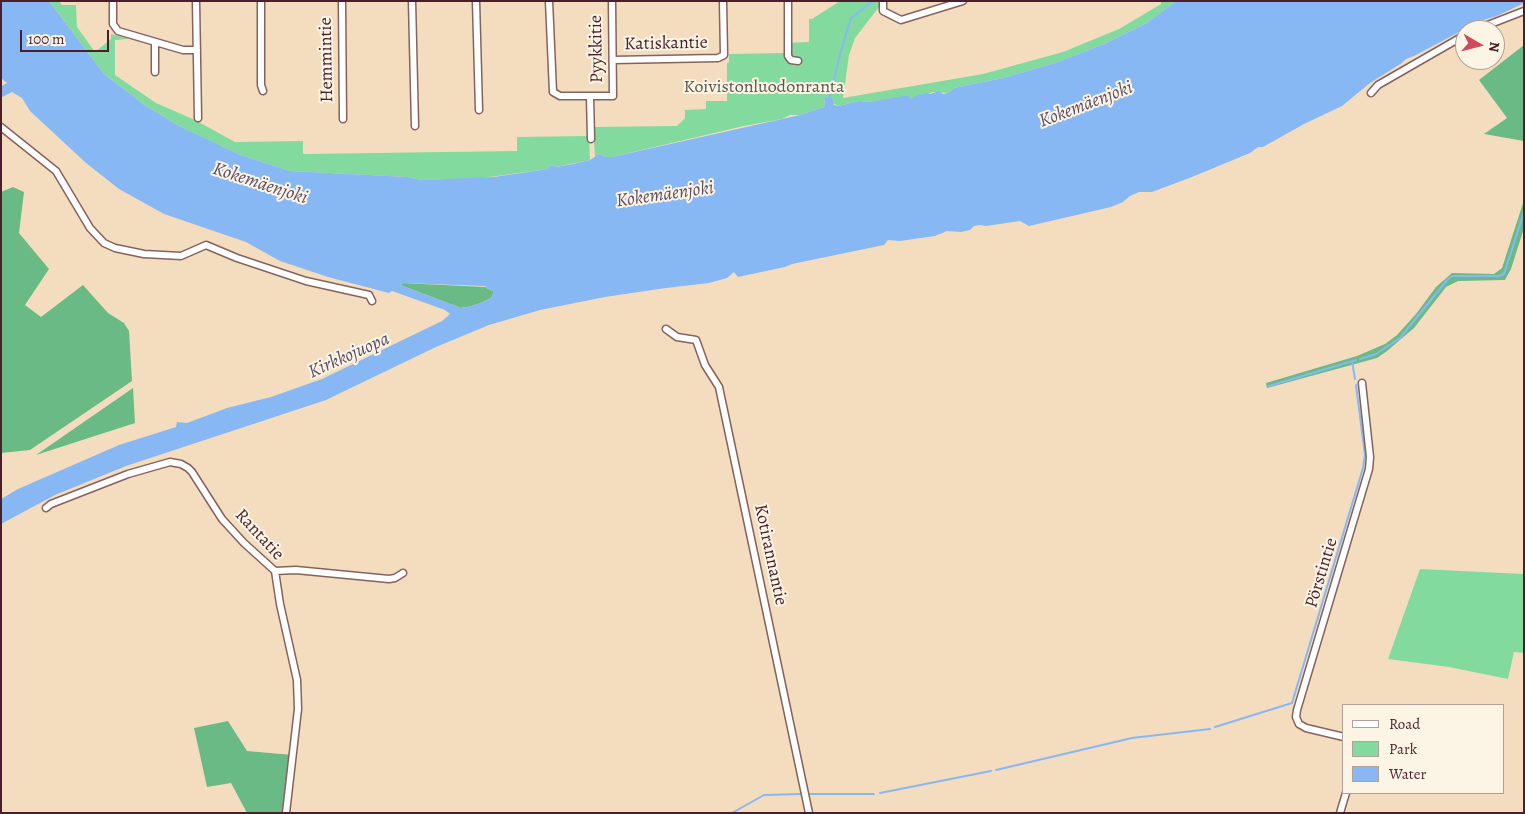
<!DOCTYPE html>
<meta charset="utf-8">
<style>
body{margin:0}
#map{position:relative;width:1525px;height:814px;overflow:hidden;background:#f4ddbe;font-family:Alegreya,serif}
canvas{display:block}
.frame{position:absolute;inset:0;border:2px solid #4a1f2b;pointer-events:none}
.legend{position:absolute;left:1342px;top:704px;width:162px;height:90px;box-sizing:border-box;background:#fcf5e5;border:1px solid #b59f9b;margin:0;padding:6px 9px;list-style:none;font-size:15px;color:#4a1f2b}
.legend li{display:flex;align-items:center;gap:10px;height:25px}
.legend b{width:25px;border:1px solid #b59f9b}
.north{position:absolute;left:1455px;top:20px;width:50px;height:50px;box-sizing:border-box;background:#fcf5e5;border:1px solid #b59f9b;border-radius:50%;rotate:98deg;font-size:14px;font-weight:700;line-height:20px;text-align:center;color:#4a1f2b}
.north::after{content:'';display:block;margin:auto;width:18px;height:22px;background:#d1495b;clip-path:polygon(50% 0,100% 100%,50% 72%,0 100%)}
.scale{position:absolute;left:20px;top:30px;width:89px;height:22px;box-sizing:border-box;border:2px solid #4a1f2b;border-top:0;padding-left:6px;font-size:15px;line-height:18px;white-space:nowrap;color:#4a1f2b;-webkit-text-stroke:4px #fcf5e5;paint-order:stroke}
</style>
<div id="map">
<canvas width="1525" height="814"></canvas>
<div class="frame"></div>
<ul class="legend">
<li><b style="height:6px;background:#fff"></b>Road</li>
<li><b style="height:14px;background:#83da9f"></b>Park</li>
<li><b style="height:14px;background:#87b8f3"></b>Water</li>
</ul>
<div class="north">N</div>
<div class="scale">100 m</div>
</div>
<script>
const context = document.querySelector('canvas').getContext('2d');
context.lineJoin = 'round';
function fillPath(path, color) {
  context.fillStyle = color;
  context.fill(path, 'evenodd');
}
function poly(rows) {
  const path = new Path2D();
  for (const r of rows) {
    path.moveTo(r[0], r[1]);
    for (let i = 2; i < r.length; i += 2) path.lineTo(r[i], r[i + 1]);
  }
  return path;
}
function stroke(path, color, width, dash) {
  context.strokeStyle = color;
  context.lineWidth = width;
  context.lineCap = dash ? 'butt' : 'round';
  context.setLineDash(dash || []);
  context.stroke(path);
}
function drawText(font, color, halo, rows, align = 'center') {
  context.font = font + ' Alegreya,serif';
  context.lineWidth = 4;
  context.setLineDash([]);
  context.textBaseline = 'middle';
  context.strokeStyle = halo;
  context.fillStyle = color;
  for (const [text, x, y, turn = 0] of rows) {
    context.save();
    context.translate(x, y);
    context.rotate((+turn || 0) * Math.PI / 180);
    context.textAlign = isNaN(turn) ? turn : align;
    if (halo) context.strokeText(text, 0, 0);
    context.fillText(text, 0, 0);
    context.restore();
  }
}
fillPath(poly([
 [49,1,59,1,62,5,76,5,77,27,95,52,111,39,111,34,129,39,115,40,115,75,156,103,195,120,235,142,303,141,303,154,517,151,517,137,589,136,590,160,556,167,551,165,548,169,475,179,422,180,408,177,290,171,238,154,214,143,179,126,143,104,104,74],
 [840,1,887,1,879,7,855,38,849,55,843,98,983,74,1063,52,1119,29,1161,4,1161,1,1176,1,1147,23,1104,44,1055,63,1003,78,954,88,948,93,933,92,911,99,909,96,869,102,860,101,838,106,824,98,825,105,824,107,800,115,790,115,782,119,744,126,612,157,606,157,599,154,595,157,593,127,677,126,685,118,685,110,706,109,706,101,727,101,727,63,729,62,729,54,784,53,784,43,809,42,809,19,812,19],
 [1420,569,1524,574,1524,653,1514,652,1508,679,1449,667,1388,659]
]), '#83da9f');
fillPath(poly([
 [1524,45,1524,141,1484,134,1507,118,1479,80],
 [13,187,24,192,19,233,49,269,25,305,41,317,83,285,108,313,124,323,129,331,132,381,30,450,1,453,1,192],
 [1524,200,1524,228,1511,269,1505,280,1458,281,1446,287,1414,328,1387,351,1377,358,1267,388,1266,383,1357,356,1385,344,1397,335,1416,314,1436,287,1452,273,1494,274,1502,268],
 [403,283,485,287,494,292,491,298,483,302,472,306,461,308,400,285],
 [133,388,135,423,36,455],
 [228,721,247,751,293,755,286,813,247,813,231,783,207,787,194,728]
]), '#6aba86');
fillPath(poly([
 [1,1,49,1,104,74,143,104,179,126,238,154,290,171,408,177,422,180,494,177,548,169,551,165,556,167,573,164,590,160,599,154,606,157,612,157,800,115,824,107,825,105,824,98,832,98,834,105,838,106,860,101,869,102,904,96,909,96,911,99,918,95,927,93,930,94,939,91,943,94,948,93,954,88,1003,78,1055,63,1104,44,1147,23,1176,1,1524,1,1524,3,1497,16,1480,21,1414,56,1406,59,1402,63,1370,83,1342,106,1304,124,1263,147,1258,147,1250,153,1192,177,1152,192,1139,192,1130,196,1123,202,1111,207,1029,226,1020,221,986,226,980,225,974,226,970,230,961,232,947,231,935,236,900,241,888,240,884,245,792,264,785,267,738,277,734,272,727,278,709,283,666,288,605,297,540,310,489,325,436,347,326,400,126,466,55,495,1,524,1,499,18,489,119,445,176,427,177,422,187,423,227,408,271,397,322,379,442,321,450,314,445,310,392,291,389,293,328,277,280,261,246,242,164,214,119,189,86,163,30,111,22,98,7,89,7,83,1,78],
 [403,283,484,286,494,292,491,298,483,302,472,306,461,308,400,285]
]), '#87b8f3');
stroke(poly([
 [829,99,841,51,851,18,873,1],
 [1360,359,1376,354,1400,338,1448,279,1453,276,1499,276,1504,274,1524,212],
 [1352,361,1355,379],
 [1269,386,1356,360],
 [1215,727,1292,703,1363,468,1365,455,1356,385],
 [996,770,1132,738,1210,729],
 [880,793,991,771],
 [807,794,874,794],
 [732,813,764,795,803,794]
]), '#87b8f3', 2);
stroke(poly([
 [1,92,18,83]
]), '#87b8f3', 10);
const minor = poly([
 [113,1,113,24,118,31,183,50,197,50],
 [196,1,198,118],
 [261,1,261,85,263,91],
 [342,1,343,119],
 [412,1,415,126],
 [476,1,479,110],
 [549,1,553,92,560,96,613,96,612,1],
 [788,1,788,56,791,60,798,61],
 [883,1,883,11,901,20,963,1],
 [1475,30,1524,11],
 [155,43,155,72],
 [613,60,718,58,724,55,723,1],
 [1371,93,1378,85,1465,35],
 [590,96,591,139],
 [1,127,56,171,90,228,104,243,115,248,144,254,181,256,206,245,237,258,306,281,369,295,372,301],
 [666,329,677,337,696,340,705,365,719,387,809,813],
 [46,508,51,504,128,474,170,462,181,464,188,468,192,472,222,519,244,543,275,571,280,604,297,680,298,709,286,813],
 [275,571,296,570,389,579,395,578,403,573],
 [1344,737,1306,728,1299,724,1296,717,1297,710,1369,469,1370,457,1362,383],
 [1340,813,1346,793]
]);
stroke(minor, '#86625e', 9);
stroke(minor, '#fff', 6);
drawText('18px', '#4a1f2b', '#fcf5e5', [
 ["Katiskantie",666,44,-1],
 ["Pyykkitie",597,49,-91],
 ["Hemmintie",327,60,-91],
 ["Rantatie",259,535,47],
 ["Kotirannantie",770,555,78],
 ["Pörstintie",1322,573,-73]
]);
drawText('18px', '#5b574e', '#fcf5e5', [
 ["Koivistonluodonranta",764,88]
]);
drawText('italic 19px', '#5c4d67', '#fcf5e5', [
 ["Kokemäenjoki",1086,105,-21],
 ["Kokemäenjoki",260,184,18],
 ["Kokemäenjoki",665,195,-8],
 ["Kirkkojuopa",349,356,-24]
]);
</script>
